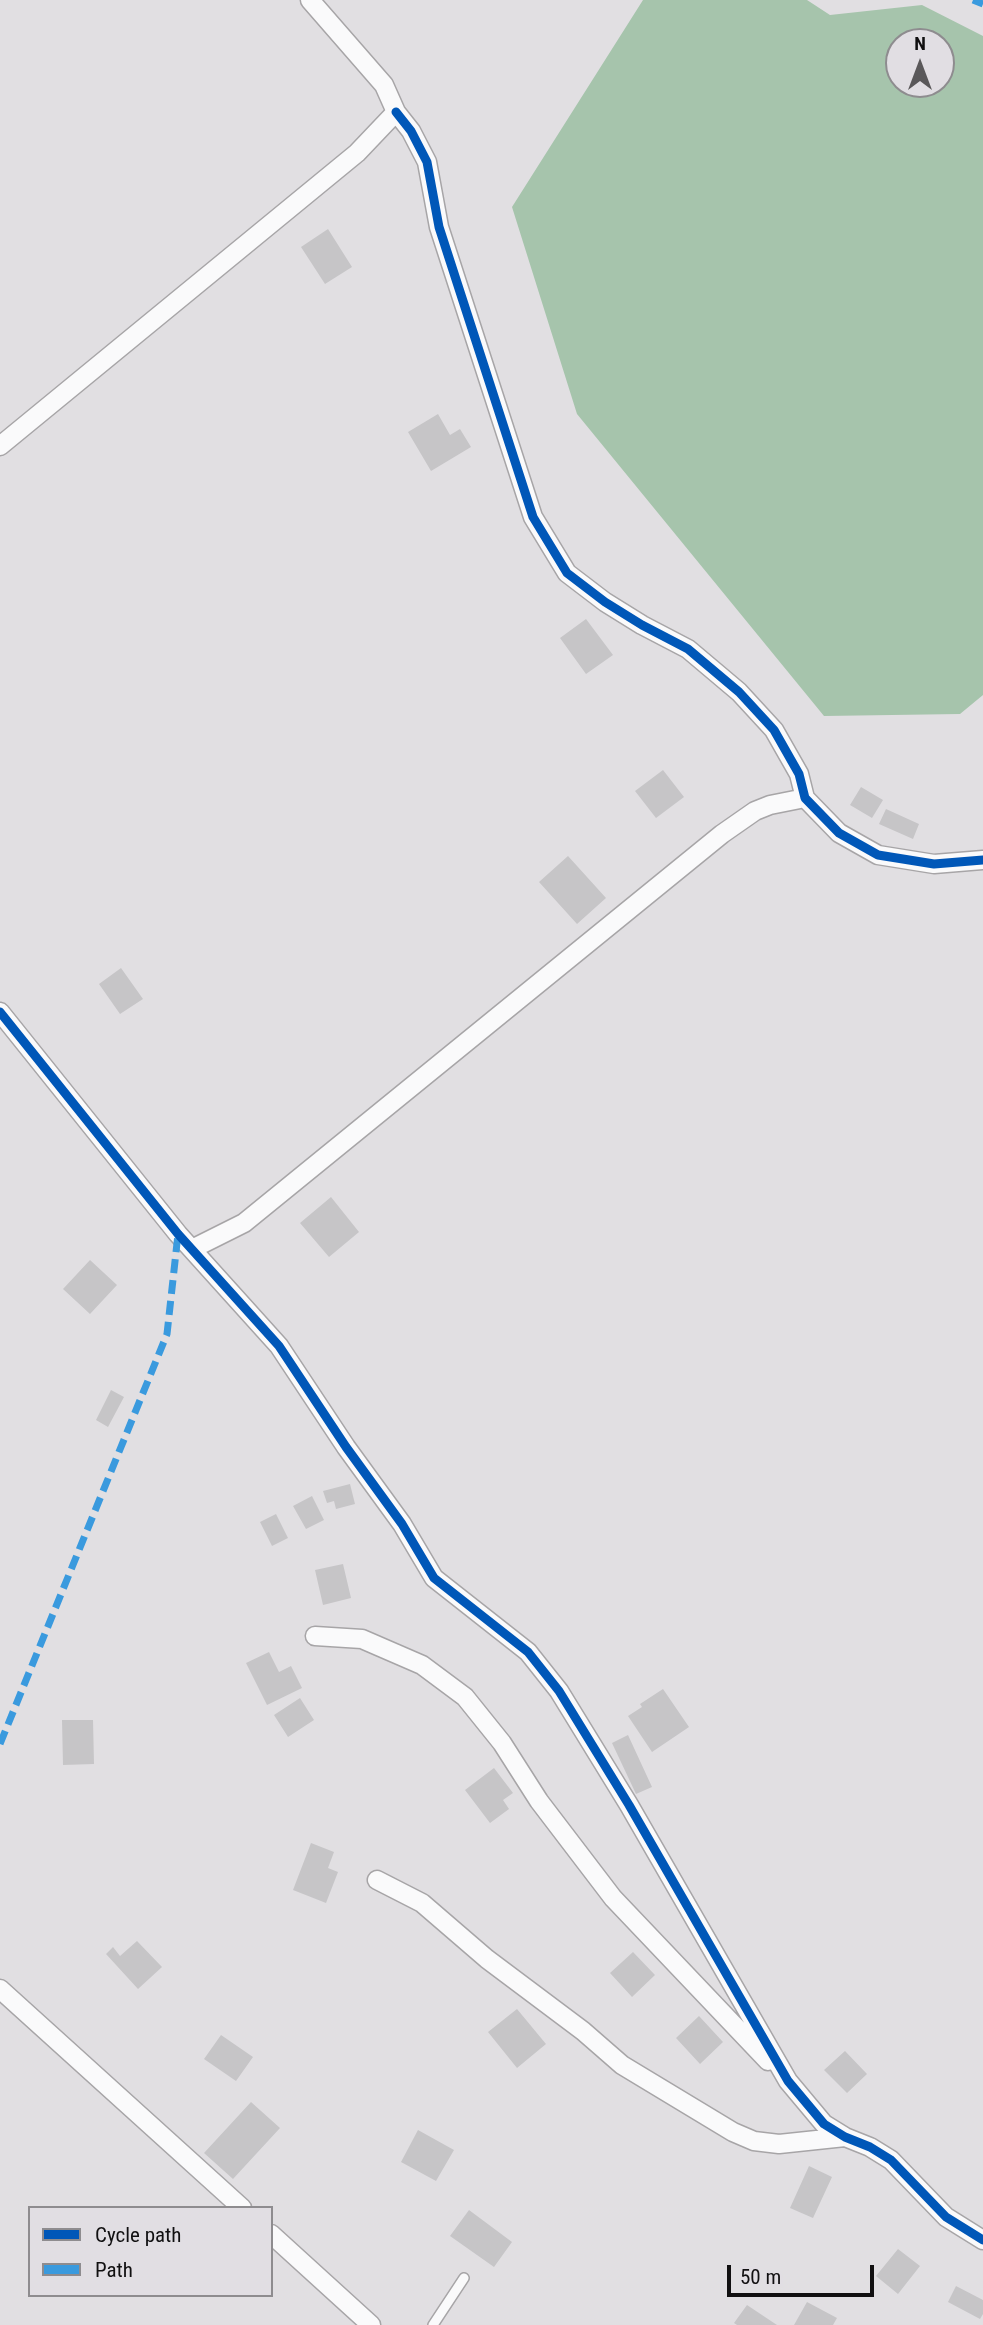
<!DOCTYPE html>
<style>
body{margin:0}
#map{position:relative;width:983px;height:2325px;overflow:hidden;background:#e1dfe2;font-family:"Roboto Condensed",sans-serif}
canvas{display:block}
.legend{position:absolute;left:28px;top:2206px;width:245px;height:91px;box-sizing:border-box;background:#e1dee3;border:2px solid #8e8c8f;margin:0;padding:9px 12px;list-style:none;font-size:21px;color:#111011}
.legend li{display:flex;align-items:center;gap:14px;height:35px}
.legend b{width:35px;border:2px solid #8e8c8f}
.north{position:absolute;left:885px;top:28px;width:70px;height:70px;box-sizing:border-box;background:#e1dee3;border:2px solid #8e8c8f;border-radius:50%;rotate:0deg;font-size:19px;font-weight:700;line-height:28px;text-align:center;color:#111011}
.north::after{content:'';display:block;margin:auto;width:24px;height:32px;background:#5a585a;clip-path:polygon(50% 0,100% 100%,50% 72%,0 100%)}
.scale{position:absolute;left:727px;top:2265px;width:147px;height:32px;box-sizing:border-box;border:4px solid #111011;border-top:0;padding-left:9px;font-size:21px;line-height:24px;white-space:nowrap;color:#111011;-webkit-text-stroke:5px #e1dee3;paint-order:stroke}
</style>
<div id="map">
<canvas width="983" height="2325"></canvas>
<ul class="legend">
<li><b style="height:9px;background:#0057b8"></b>Cycle path</li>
<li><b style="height:9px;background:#3a9ade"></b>Path</li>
</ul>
<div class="north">N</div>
<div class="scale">50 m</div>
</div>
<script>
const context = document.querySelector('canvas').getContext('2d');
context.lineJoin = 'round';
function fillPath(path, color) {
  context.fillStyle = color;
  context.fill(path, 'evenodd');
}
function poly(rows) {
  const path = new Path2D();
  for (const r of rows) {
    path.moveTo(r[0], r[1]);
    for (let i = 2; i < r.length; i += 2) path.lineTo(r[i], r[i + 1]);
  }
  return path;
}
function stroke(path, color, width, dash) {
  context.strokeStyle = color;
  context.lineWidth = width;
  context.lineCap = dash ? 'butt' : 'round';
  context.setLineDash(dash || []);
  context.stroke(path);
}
fillPath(poly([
 [643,0,807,0,830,15,922,5,983,36,983,695,960,714,824,716,577,414,512,207],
 [899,42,941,42,941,84,899,84]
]), '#a6c4ac');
fillPath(poly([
 [328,229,352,267,325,284,301,247],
 [438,414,450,435,460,429,471,447,431,471,408,432],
 [586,619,613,655,586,674,560,638],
 [663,770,684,797,656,818,635,791],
 [861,787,883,800,872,818,850,805],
 [886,809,919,824,913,839,879,824],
 [568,856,606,898,577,924,539,882],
 [121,968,143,999,120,1014,99,984],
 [331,1197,359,1232,329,1257,300,1223],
 [90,1260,117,1285,90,1314,63,1289],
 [111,1390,124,1397,108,1427,96,1420],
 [350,1484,355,1504,336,1509,334,1501,327,1503,323,1491],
 [312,1496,324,1520,306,1529,293,1506],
 [276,1514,288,1538,272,1546,260,1522],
 [343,1564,351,1598,323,1605,315,1570],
 [269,1652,279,1672,291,1666,302,1688,267,1705,246,1663],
 [663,1689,689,1727,652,1752,628,1716,642,1707,640,1704],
 [300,1698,314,1720,288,1737,274,1715],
 [62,1720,93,1720,94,1764,63,1765],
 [628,1735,652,1787,636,1794,612,1743],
 [494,1768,513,1793,503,1800,509,1809,490,1823,465,1790],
 [311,1843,334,1852,328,1868,338,1872,326,1903,293,1890],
 [137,1941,162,1967,138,1989,106,1954,113,1947,120,1956],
 [633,1952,655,1975,632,1997,610,1973],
 [517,2009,546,2044,517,2068,488,2032],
 [699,2016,723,2042,700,2064,676,2038],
 [221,2035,253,2057,236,2081,204,2059],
 [845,2051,867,2074,847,2093,824,2070],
 [251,2102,280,2128,233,2179,204,2153],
 [418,2130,454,2150,436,2181,401,2162],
 [809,2166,832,2177,813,2218,790,2208],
 [469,2210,512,2242,494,2267,450,2236],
 [898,2249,920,2266,898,2294,876,2276],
 [956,2286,983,2300,983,2314,980,2319,948,2302],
 [807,2302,837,2318,833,2325,794,2325],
 [747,2305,777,2325,737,2325,734,2323]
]), '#c6c5c7');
const service = poly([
 [433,2325,464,2278]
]);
const minor = poly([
 [396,112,411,131,427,162,439,227,533,517,567,573,605,602,642,625,688,649,739,692,774,730,799,774,805,798,839,833,878,855,934,864,983,860],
 [0,446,357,153,396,112,384,85,310,0],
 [0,1012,178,1234,279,1346,346,1447,402,1524,434,1578,528,1652,559,1691,629,1805,788,2081,824,2124,845,2137,870,2147,891,2160,946,2217,983,2240],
 [192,1249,244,1223,722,834,755,811,770,805,805,798],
 [315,1636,362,1639,422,1665,465,1697,502,1743,539,1801,613,1898,768,2061],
 [377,1880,422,1903,487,1959,583,2031,622,2065,733,2132,754,2141,779,2144,845,2137],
 [0,1989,242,2208],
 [271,2234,371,2325]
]);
stroke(service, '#a7a5a7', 12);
stroke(minor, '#a7a5a7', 21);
stroke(service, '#fafafb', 9);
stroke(minor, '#fafafb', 18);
stroke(poly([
 [973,0,983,4],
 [0,1744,167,1334,178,1234]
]), '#3a9ade', 7, [14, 7]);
stroke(poly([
 [396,112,411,131,427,162,439,227,533,517,567,573,605,602,642,625,688,649,739,692,774,730,799,774,805,798,839,833,878,855,934,864,983,860],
 [0,1012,178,1234,279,1346,346,1447,402,1524,434,1578,528,1652,559,1691,629,1805,788,2081,824,2124,845,2137,870,2147,891,2160,946,2217,983,2240]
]), '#0057b8', 9);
</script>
